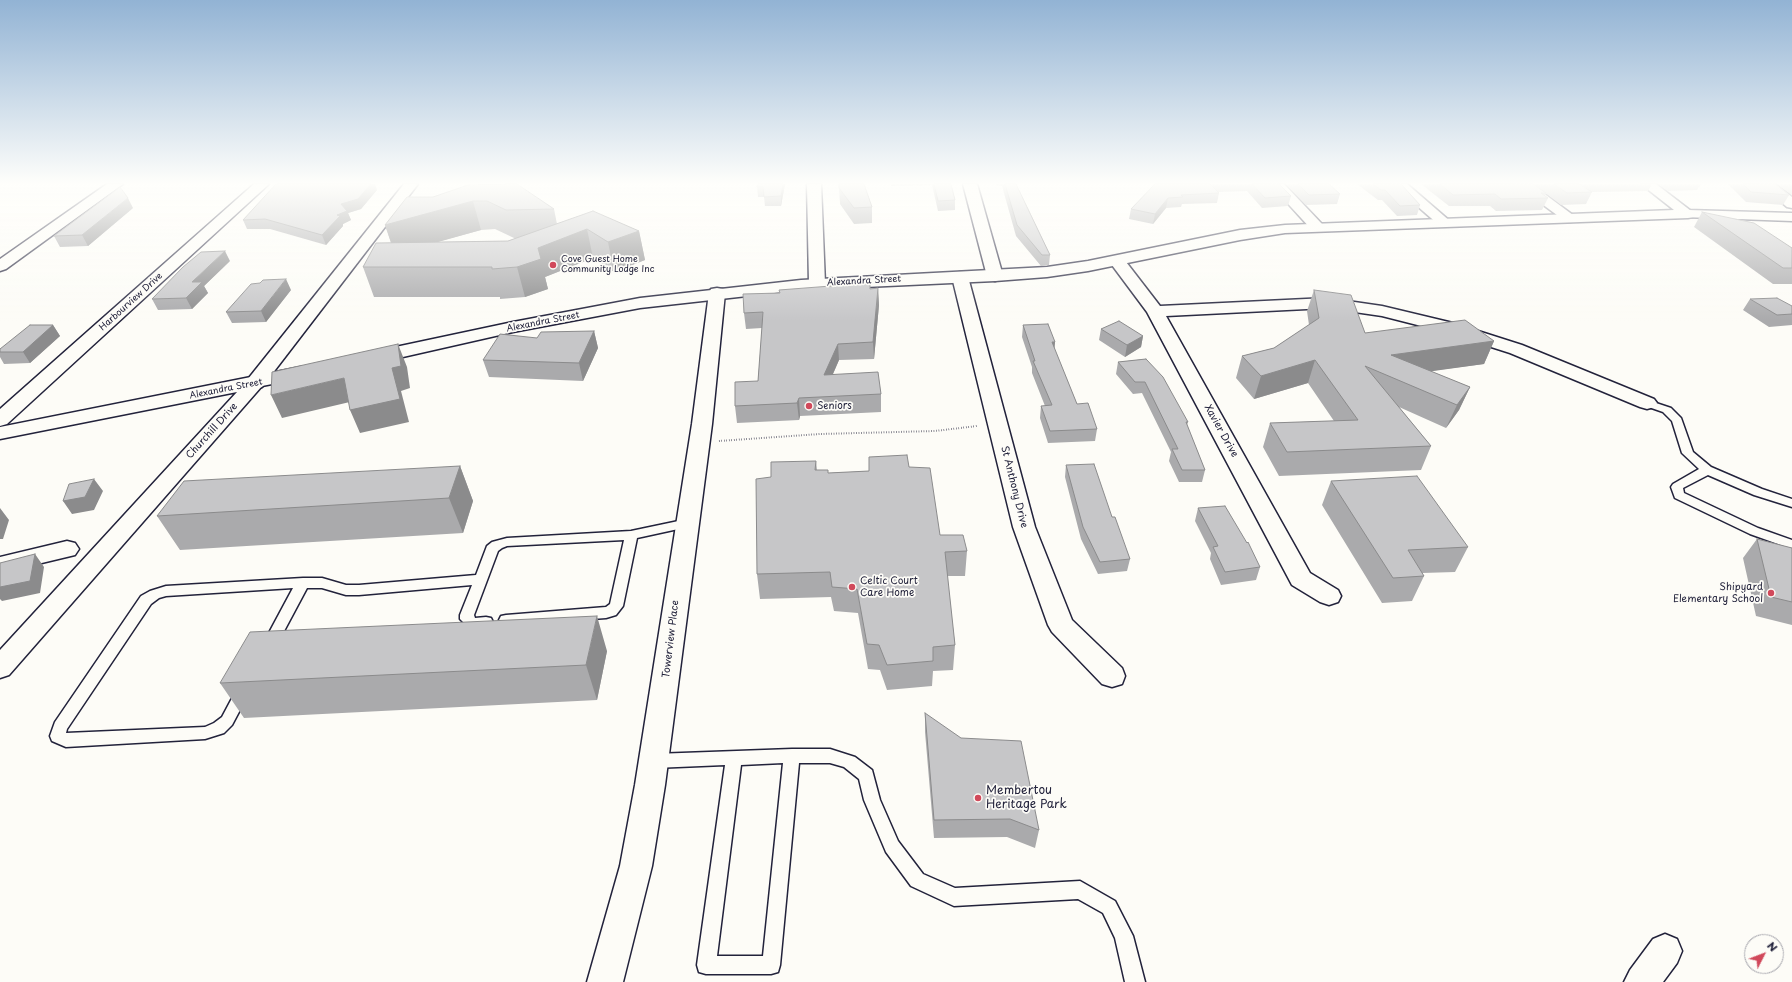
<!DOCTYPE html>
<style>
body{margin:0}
#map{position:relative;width:1792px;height:982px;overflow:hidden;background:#fdfcf7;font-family:"Playpen Sans",sans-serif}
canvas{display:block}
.north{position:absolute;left:1744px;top:934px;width:40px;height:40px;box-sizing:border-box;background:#fdfcf7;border:1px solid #a5a5ac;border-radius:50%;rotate:48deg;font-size:11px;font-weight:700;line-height:16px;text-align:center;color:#22223b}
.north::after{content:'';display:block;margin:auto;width:14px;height:18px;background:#d1495b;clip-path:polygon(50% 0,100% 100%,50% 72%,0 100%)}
</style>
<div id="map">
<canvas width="1792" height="982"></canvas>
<div class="north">N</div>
</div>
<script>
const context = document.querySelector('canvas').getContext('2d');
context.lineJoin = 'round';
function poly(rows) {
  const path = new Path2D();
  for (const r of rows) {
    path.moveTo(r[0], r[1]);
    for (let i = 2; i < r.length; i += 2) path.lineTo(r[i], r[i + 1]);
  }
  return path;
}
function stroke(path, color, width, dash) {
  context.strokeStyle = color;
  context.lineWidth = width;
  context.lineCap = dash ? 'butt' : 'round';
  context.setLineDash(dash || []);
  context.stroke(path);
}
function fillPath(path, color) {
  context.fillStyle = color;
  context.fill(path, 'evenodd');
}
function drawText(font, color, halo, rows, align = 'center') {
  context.font = font + ' "Playpen Sans",sans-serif';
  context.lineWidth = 3.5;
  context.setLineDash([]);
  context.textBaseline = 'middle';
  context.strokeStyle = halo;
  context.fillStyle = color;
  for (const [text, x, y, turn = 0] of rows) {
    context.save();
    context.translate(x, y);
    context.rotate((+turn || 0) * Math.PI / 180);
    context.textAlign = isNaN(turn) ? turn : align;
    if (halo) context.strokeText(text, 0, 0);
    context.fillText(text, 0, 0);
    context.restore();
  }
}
const service = poly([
 [1647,400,1671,408,1681,418,1693,452,1711,467,1762,489,1792,499,1792,507,1754,495,1708,475,1683,488,1684,493,1758,528,1792,540,1792,549,1750,534,1675,498,1671,487,1673,484,1699,469,1682,453,1672,421,1663,412,1643,405,1642,403,1647,400],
 [688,519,692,520,694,523,692,526,637,538,623,606,616,615,606,618,506,625,501,624,499,620,501,616,506,615,606,607,610,604,624,540,507,546,502,548,498,551,474,615,475,618,486,617,491,618,493,622,491,626,486,627,473,628,468,627,460,619,460,615,472,585,359,595,346,595,322,588,307,588,275,648,270,649,265,648,263,644,293,588,166,596,159,598,151,604,67,729,66,733,205,727,214,723,222,717,238,687,243,685,248,687,250,691,232,725,224,733,205,739,66,747,52,741,50,736,55,722,141,596,150,591,166,586,303,578,322,578,346,585,359,585,476,575,487,546,492,542,507,538,631,531,688,519],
 [792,749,830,749,855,757,872,770,880,800,898,841,923,874,955,888,1080,881,1115,901,1133,936,1145,982,1125,982,1115,938,1103,913,1078,899,954,906,911,886,886,852,864,800,859,779,844,767,830,763,799,763,780,965,778,972,771,974,706,974,699,972,697,965,725,765,654,768,648,766,646,761,648,756,654,754,792,749],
 [783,763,763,956,717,956,741,765,783,763]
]);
const minor = poly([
 [107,184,123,184,6,269,0,271,0,259,107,184],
 [254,184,269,184,7,424,0,426,0,409,254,184],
 [807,184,821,184,825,284,823,287,817,289,811,287,809,284,807,184],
 [963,184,977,184,1003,276,1001,279,995,281,989,279,987,276,963,184],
 [1270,184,1284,184,1322,224,1324,227,1322,230,1317,231,1312,230,1270,184],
 [1392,184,1407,184,1451,222,1449,225,1444,226,1439,225,1392,184],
 [1515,184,1531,184,1577,218,1575,221,1570,222,1565,221,1515,184],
 [1760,184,1775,184,1792,197,1792,208,1787,207,1760,184],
 [1688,210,1792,213,1792,221,1683,217,1681,214,1683,211,1688,210],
 [1117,256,1123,258,1160,306,1327,298,1382,306,1453,323,1522,345,1654,399,1657,403,1654,407,1647,409,1640,407,1510,353,1441,331,1382,316,1327,308,1166,316,1310,573,1338,590,1341,596,1338,602,1329,605,1320,602,1292,585,1147,312,1109,261,1111,258,1117,256],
 [960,272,966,274,968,277,1035,527,1072,620,1122,668,1125,676,1122,684,1112,687,1102,684,1052,632,1048,625,1013,527,952,277,954,274,960,272],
 [717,288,723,289,725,293,712,424,665,785,652,866,623,982,587,982,620,866,635,785,692,424,709,293,711,289,717,288],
 [67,541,75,543,79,549,75,555,0,573,0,557,67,541],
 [1665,934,1677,939,1682,951,1677,963,1663,982,1624,982,1630,970,1653,939,1665,934]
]);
const tertiary = poly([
 [404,184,418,184,262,387,255,389,248,387,245,383,248,379,404,184]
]);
const secondary = poly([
 [1641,184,1656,184,1695,214,1693,217,1688,218,1285,233,1240,240,1088,271,1047,277,995,281,801,290,640,308,513,332,372,364,365,362,363,358,365,354,372,352,513,322,640,298,801,280,1047,267,1088,261,1240,230,1285,225,1674,210,1641,184],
 [301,367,308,369,310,373,308,377,262,386,9,675,0,678,0,650,237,392,0,439,0,427,301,367]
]);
stroke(service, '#22223b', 3);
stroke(minor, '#22223b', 3);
stroke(tertiary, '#22223b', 3);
stroke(secondary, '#22223b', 3);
stroke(poly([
 [719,441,820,434,935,431,977,426]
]), '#22223b', 2, [0.5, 2]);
fillPath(service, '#fdfcf7');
fillPath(minor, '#fdfcf7');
fillPath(tertiary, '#fdfcf7');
fillPath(secondary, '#fdfcf7');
fillPath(poly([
 [785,184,781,206,765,206,764,197,758,197,757,187],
 [891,184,951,184,955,200,955,210,938,211,932,185,891,186],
 [996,184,1016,184,1050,255,1049,265,1041,266,1016,236,1002,186,997,185],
 [1155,184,1279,184,1291,196,1288,206,1262,208,1247,191,1218,192,1219,193,1217,203,1182,204,1181,207,1166,208,1153,224,1129,219,1131,209],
 [1286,184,1329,184,1340,194,1337,204,1306,205],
 [1357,184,1401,184,1420,205,1417,215,1397,216,1382,200,1378,200],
 [1421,184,1652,184,1648,191,1592,192,1586,204,1561,205,1546,193,1545,196,1548,198,1542,210,1496,211,1490,206,1449,206],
 [1658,184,1701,184,1697,190,1668,191],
 [1728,184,1775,184,1789,195,1783,205,1746,202],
 [1777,184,1792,184,1792,195],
 [468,185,554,209,557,224,639,231,645,260,614,272,593,258,545,277,548,289,525,297,500,299,500,297,374,297,363,267,391,243,385,225,433,197],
 [495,229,514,238,516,238,508,241,437,242,481,230],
 [839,188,872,207,872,223,854,224,840,204],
 [377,190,361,209,348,213,351,220,343,224,343,226,326,245,270,229,247,229,243,220],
 [133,208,88,246,60,247,54,236],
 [1702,212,1792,248,1792,284,1773,284,1694,227],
 [230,261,204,286,208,293,192,309,158,310,152,299],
 [878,288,879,305,874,359,839,360,833,374,881,394,881,412,800,416,799,420,737,423,735,406,758,381,762,328,746,329,744,313,779,293,779,290],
 [291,290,266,322,232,323,226,312],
 [1314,290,1365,333,1494,341,1484,364,1430,371,1470,387,1459,410,1446,428,1399,407,1431,446,1421,470,1279,476,1263,447,1270,423,1334,421,1308,383,1254,399,1236,378,1242,356,1274,348,1309,325,1307,311],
 [1750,299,1792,306,1792,325,1769,327,1743,310],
 [53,325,60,336,30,363,4,364,0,357,0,349],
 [1023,325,1055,342,1054,349,1077,404,1097,429,1095,441,1048,443,1040,418,1041,406,1045,406,1032,373,1032,367,1022,337],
 [1101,329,1143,336,1141,347,1125,357,1099,340],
 [594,331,598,348,583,381,489,377,483,360,537,338],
 [1146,359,1188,422,1187,425,1205,470,1202,482,1179,482,1169,461,1171,452,1142,393,1133,394,1116,374,1118,362],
 [816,461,817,470,828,473,869,471,909,467,940,535,967,551,965,576,947,576,955,645,953,670,933,671,932,686,887,690,880,670,868,669,858,613,834,611,831,597,760,599,757,574,771,477],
 [1066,465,1112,517,1130,559,1127,571,1098,574,1081,539,1065,477],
 [460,466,473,501,463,533,180,550,157,516],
 [1331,481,1468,547,1455,572,1422,573,1424,576,1412,601,1382,603,1322,505],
 [1198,508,1260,567,1256,580,1221,585,1210,559,1211,553,1195,521],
 [1757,539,1792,548,1792,625,1756,616,1743,558],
 [607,651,597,700,244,718,220,683],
 [925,713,1039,830,1035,848,1007,837,934,838,925,732]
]), '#aaaaac');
fillPath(poly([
 [365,184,375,184,377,190,361,209,348,213,351,220,343,224,343,226,326,245,322,235,337,215,341,204],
 [783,184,785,184,781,206,781,196],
 [128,198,133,208,88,246,82,235],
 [1168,198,1166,208,1153,224,1155,214],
 [473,201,481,230,395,254,385,225],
 [587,229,593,258,545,277,548,289,525,297,517,267,538,248],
 [639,231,645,260,614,272,608,242],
 [225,251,230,261,204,286,208,293,192,309,186,298,192,282],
 [286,279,291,290,266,322,261,311],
 [878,288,879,305,874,359,873,342],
 [53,325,60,336,30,363,23,352],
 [594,331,598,348,583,381,579,363],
 [1143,336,1141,347,1125,357,1127,345],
 [1494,341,1484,364,1390,377,1391,355],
 [1052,342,1055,342,1054,353],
 [398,344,407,367,410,388,401,391,409,422,360,433,350,410,392,368],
 [838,344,839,360,825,392,824,375],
 [1315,360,1308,383,1254,399,1261,376],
 [344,378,354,401,282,418,271,395],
 [1470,387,1459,410,1446,428,1457,405],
 [799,398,800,416,799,420,797,403],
 [460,466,473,501,463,533,449,498],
 [94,479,103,491,94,510,72,514,63,501],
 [0,508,9,520,3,539,0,539],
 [35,554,44,567,40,593,2,601,0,599,0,587],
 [597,616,607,651,597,700,586,665]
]), '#8b8b8c');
const building = poly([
 [276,184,371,184,358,199,341,204,347,211,337,215,340,216,322,235,265,219,243,220,276,184],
 [505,184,517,184,554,209,506,210,487,201,473,201,385,225,407,197,433,197,468,185,505,184],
 [758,184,783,184,781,196,764,197,763,187,757,187,758,184],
 [839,184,864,184,872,207,854,208,839,188,839,184],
 [934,184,951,184,955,200,938,201,934,184],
 [1005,184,1016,184,1050,255,1042,255,1017,225,1005,184],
 [1155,184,1210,184,1219,193,1181,195,1183,197,1168,198,1155,214,1131,209,1155,184],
 [1252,184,1279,184,1291,196,1265,198,1252,184],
 [1298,184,1329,184,1340,194,1309,195,1298,184],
 [1373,184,1401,184,1420,205,1400,206,1385,190,1381,190,1373,184],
 [1440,184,1533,184,1546,193,1541,193,1548,198,1501,199,1495,194,1453,195,1440,184],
 [1554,184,1579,184,1592,192,1567,193,1554,184],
 [1743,184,1775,184,1789,195,1751,192,1743,184],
 [120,187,128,198,82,235,54,236,120,187],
 [593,211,639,231,608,242,587,229,538,248,541,259,517,267,492,269,492,267,363,267,376,243,508,241,593,211],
 [1702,212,1754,223,1792,248,1792,268,1783,268,1702,212],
 [225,251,192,282,202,282,186,298,152,299,183,267,201,252,225,251],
 [286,279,261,311,226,312,251,284,260,283,263,280,286,279],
 [870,283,870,289,878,288,873,342,838,344,824,375,878,372,881,394,799,398,797,403,735,406,735,382,758,381,763,312,744,313,743,294,780,293,779,290,870,283],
 [1314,290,1351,295,1365,333,1465,320,1494,341,1391,355,1470,387,1457,405,1365,366,1431,446,1287,452,1270,423,1358,420,1315,360,1261,376,1242,356,1274,348,1319,318,1314,290],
 [1777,298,1792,306,1792,314,1777,315,1750,299,1777,298],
 [1119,321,1143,336,1127,345,1101,329,1119,321],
 [1048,324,1055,342,1052,342,1077,404,1088,403,1097,429,1050,431,1041,406,1052,405,1033,361,1035,361,1023,325,1048,324],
 [30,325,53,325,23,352,0,352,0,349,30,325],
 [594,331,579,363,483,360,500,334,537,338,541,332,594,331],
 [398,344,401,366,392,368,400,399,350,410,344,378,271,395,272,372,398,344],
 [1146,359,1163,377,1188,422,1186,422,1205,470,1182,470,1172,449,1178,449,1145,382,1135,382,1118,362,1146,359],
 [907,455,909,467,930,468,940,535,963,535,967,551,945,552,955,645,933,647,933,661,887,665,879,645,867,644,857,589,832,587,830,572,757,574,756,479,771,477,771,462,816,461,815,470,828,470,828,473,869,471,869,457,907,455],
 [1094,464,1112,517,1115,517,1130,559,1100,562,1083,527,1066,465,1094,464],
 [460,466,449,498,157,516,184,481,460,466],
 [1417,476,1468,547,1408,550,1424,576,1393,578,1331,481,1417,476],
 [94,479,85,497,63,501,69,484,94,479],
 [1225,506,1247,543,1248,542,1260,567,1225,572,1213,547,1218,546,1198,508,1225,506],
 [1757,539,1792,548,1792,602,1771,597,1757,539],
 [35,554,30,581,0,587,0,563,35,554],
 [597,616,586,665,220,683,250,632,597,616],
 [925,713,961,738,1021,741,1039,830,1010,819,934,820,925,713]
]);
fillPath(building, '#c6c6c8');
stroke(building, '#8b8b8c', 1);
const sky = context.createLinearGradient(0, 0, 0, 321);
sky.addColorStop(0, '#92b3d4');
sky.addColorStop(0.57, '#fefefb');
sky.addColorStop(1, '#fefefb00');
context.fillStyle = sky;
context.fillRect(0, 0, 1792, 321);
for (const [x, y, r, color] of [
 [553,265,4,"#d1495b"],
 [809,406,4,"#d1495b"],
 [852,587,4,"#d1495b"],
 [1771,593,4,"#d1495b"],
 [978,798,4,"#d1495b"]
]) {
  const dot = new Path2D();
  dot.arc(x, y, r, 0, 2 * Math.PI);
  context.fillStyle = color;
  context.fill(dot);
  stroke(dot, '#fdfcf7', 1.5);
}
drawText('9px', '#22223b', '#fdfcf7', [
 ["Cove Guest Home",561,260],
 ["Community Lodge Inc",561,270]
], 'left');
drawText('9px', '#22223b', '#fdfcf7', [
 ["Alexandra Street",864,281,-3],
 ["Harbourview Drive",131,302,-42],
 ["Alexandra Street",543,322,-11],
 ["Alexandra Street",226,389,-11]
]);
drawText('10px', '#22223b', '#fdfcf7', [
 ["Seniors",817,406],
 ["Celtic Court",860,581],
 ["Care Home",860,593],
 ["Shipyard",1763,587,"right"],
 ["Elementary School",1763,599,"right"]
], 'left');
drawText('10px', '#22223b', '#fdfcf7', [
 ["Churchill Drive",212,431,-48],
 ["Xavier Drive",1221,431,61],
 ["St Anthony Drive",1014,487,76],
 ["Towerview Place",671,639,-83]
]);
drawText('12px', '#22223b', '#fdfcf7', [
 ["Membertou",986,791],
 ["Heritage Park",986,805]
], 'left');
</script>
